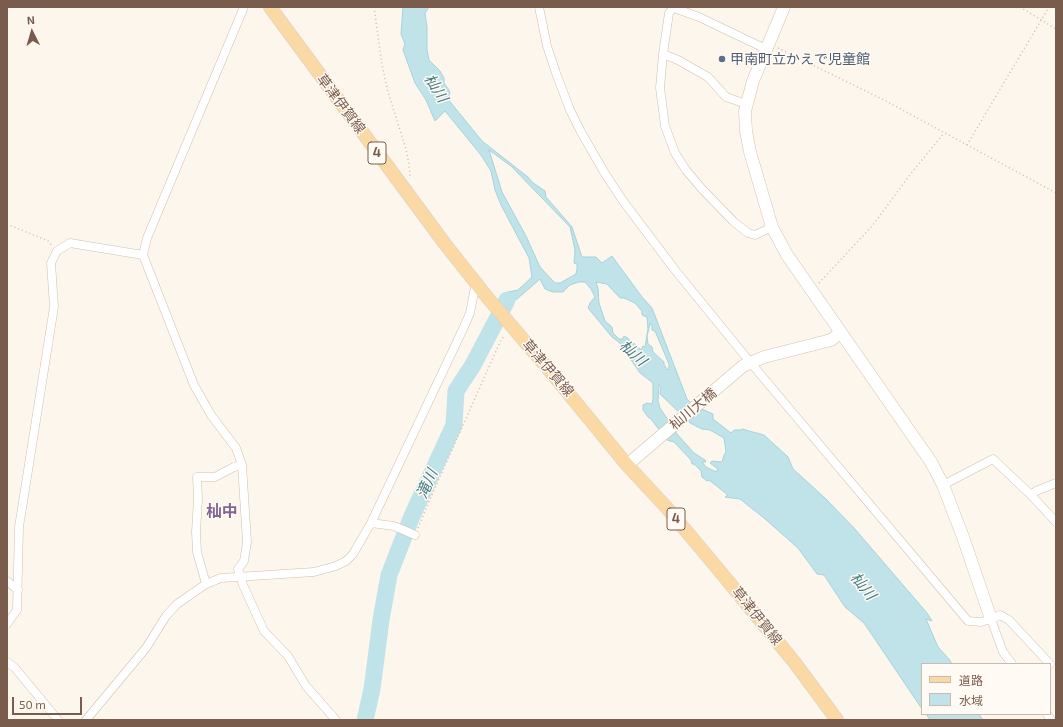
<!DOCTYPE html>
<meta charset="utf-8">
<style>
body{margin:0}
#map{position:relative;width:1063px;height:727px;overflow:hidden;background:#fdf6ec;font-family:"Exo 2","Noto Sans JP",sans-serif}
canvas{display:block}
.frame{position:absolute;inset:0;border:8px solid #7a5c4d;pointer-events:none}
.legend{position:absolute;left:921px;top:663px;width:130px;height:52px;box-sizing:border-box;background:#fffaf3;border:1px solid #cabbb1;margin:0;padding:5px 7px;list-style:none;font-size:12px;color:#7a5c4d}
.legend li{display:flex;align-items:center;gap:8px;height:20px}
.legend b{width:20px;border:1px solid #cabbb1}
.north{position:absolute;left:12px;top:12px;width:40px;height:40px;-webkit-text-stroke:3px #fffaf3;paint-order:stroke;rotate:355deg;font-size:11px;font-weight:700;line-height:16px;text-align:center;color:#7a5c4d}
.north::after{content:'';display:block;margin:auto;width:14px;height:18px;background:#7a5c4d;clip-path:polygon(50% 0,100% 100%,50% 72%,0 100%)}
.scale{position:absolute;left:12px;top:697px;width:70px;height:18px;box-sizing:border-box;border:2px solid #7a5c4d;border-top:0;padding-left:5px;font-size:12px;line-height:14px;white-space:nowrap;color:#7a5c4d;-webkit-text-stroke:3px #fffaf3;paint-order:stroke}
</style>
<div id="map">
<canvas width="1063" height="727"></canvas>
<div class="frame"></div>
<ul class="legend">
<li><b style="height:5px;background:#fbd9a5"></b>道路</li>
<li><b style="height:11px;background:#bfe3e8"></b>水域</li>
</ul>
<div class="north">N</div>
<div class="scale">50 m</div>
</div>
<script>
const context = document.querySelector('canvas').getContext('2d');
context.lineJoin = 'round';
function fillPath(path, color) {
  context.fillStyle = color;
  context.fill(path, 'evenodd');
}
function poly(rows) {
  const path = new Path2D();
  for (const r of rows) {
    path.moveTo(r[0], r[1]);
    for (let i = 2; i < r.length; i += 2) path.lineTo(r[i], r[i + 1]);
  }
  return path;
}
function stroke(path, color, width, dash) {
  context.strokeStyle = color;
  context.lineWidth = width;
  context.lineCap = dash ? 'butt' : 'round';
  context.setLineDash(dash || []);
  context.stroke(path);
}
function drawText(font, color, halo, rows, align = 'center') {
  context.font = font + ' "Exo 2","Noto Sans JP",sans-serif';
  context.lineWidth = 3;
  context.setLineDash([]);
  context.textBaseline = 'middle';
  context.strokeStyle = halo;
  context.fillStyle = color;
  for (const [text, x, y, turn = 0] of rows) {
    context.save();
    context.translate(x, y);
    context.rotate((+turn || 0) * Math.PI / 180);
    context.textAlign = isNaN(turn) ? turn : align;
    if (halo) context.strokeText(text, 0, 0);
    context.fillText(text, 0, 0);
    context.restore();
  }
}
const water = poly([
 [403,7,429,7,425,13,427,27,427,50,429,60,440,71,444,78,444,83,449,90,450,94,447,98,482,141,528,177,532,182,545,191,546,197,572,227,582,257,596,257,602,263,612,256,642,297,652,308,687,399,693,405,713,414,713,419,731,433,734,430,741,430,742,429,764,435,788,457,793,469,825,498,854,528,927,613,932,621,926,619,938,647,949,659,952,664,922,664,922,709,864,623,845,607,824,575,817,574,798,548,764,518,740,499,725,497,728,495,709,480,707,481,702,477,701,471,694,464,692,464,691,460,674,442,667,440,651,419,648,417,643,410,643,405,647,403,652,404,653,399,653,383,640,373,627,354,622,352,620,343,612,337,588,308,590,303,595,297,591,289,585,282,579,282,570,285,563,292,553,292,545,289,540,279,517,299,509,301,497,324,496,316,508,292,518,290,532,277,529,258,501,205,495,190,491,171,481,155,445,111,435,121,426,100,415,83,403,50,405,44,401,34,403,7],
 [489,150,511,166,570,227,575,250,574,263,577,264,577,269,576,274,560,283,555,283,540,267,526,236,502,192,489,150],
 [596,282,607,284,620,298,624,298,635,303,642,311,642,315,647,317,648,329,645,347,643,346,641,350,634,343,632,344,628,338,624,336,623,339,619,339,613,333,612,327,605,321,599,303,598,288,596,282],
 [650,324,652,325,652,330,655,331,669,364,669,369,668,370,664,365,664,362,653,352,652,347,648,344,647,336,650,324],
 [659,385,661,387,660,394,690,423,702,429,710,430,724,438,726,452,724,455,722,462,712,461,710,463,718,469,716,472,706,467,702,462,706,462,705,460,694,453,677,434,660,408,658,401,659,385],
 [926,714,979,714,983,720,930,720,926,714]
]);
fillPath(water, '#bfe3e8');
stroke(water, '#a5d3da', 1);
stroke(poly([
 [365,720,372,689,381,620,389,575,412,516,454,425,456,391,473,365,507,300]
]), '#bfe3e8', 17);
const street = poly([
 [244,7,147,238,143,255,194,385,211,415,236,448,242,465,247,542,244,561,238,569,243,585,264,631,288,656,306,686,336,720],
 [539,7,547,46,556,73,570,110,581,132,604,172,623,201,675,270,750,362,968,621,981,622,991,619,1000,615,1009,620,1050,664],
 [674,7,669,13,663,54,660,88,665,126,675,153,686,170,702,189,734,222,748,233,755,235,772,227],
 [674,8,699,17,766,49],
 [663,54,678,60,708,77,726,97,746,104],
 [943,485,993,459,1031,495,1056,522],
 [1031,495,1036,491,1056,483],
 [371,523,394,526,415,535],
 [7,581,18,590],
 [206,584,197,552,196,532,198,499,197,477,215,477,234,467,242,465],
 [991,619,1003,652,1012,664],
 [7,624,17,610,19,527,54,307,51,263,57,251,70,243,143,255],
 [7,662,15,668,58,720],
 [1047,714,1051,720],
 [86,720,146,648,166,616,177,604,206,584,221,578,314,572,336,566,346,561,353,554,371,523,463,329,470,313,476,282]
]);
const secondary = poly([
 [784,7,753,81,745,111,746,131,750,152,772,227,787,255,931,462,943,485,963,537,991,619],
 [627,465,743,366,764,357,831,340,840,333]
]);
const primary = poly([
 [270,7,445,244,487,297,555,377,627,465,667,508,723,575,795,663,837,720]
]);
stroke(street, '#d1beb0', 9);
stroke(secondary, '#d6c0b0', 13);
stroke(primary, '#dad1cd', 14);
stroke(poly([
 [374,7,382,65,388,92,406,149,409,164,410,177],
 [1020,7,1056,29],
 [778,48,884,100,1056,193],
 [967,145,1049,7],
 [7,224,48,241,52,246],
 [819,283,873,225,909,176,944,133],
 [418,528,431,497,501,340,505,335]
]), '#d9b8a5', 1.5, [1, 3]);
stroke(street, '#fff', 8);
stroke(secondary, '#fff', 12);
stroke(primary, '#fbd9a5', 13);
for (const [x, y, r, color] of [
 [722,59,4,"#5c6f8a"]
]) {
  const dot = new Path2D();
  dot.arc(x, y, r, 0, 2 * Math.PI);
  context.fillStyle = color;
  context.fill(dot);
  stroke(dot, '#fffaf3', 1.5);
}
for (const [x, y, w] of [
 [377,153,18],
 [676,519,18]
]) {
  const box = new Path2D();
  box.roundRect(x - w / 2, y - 11, w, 22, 3);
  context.fillStyle = '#fffaf3';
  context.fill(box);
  stroke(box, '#7a5c4d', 1);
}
drawText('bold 13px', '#7a5c4d', null, [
 ["4",377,153],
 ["4",676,519]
]);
drawText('14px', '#4e5e75', '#fffaf3', [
 ["甲南町立かえで児童館",730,59]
], 'left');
drawText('14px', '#7a5c4d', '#fffaf3', [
 ["草津伊賀線",341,104,53],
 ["草津伊賀線",548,368,49],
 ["杣川大橋",693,409,-40],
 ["草津伊賀線",757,616,51]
]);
drawText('italic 15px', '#437c86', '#fffaf3', [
 ["杣川",436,88,58],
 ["杣川",633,353,42],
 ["滝川",427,484,-66],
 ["杣川",863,586,51]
]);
drawText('bold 16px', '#846695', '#fffaf3', [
 ["杣中",222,512]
]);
</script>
